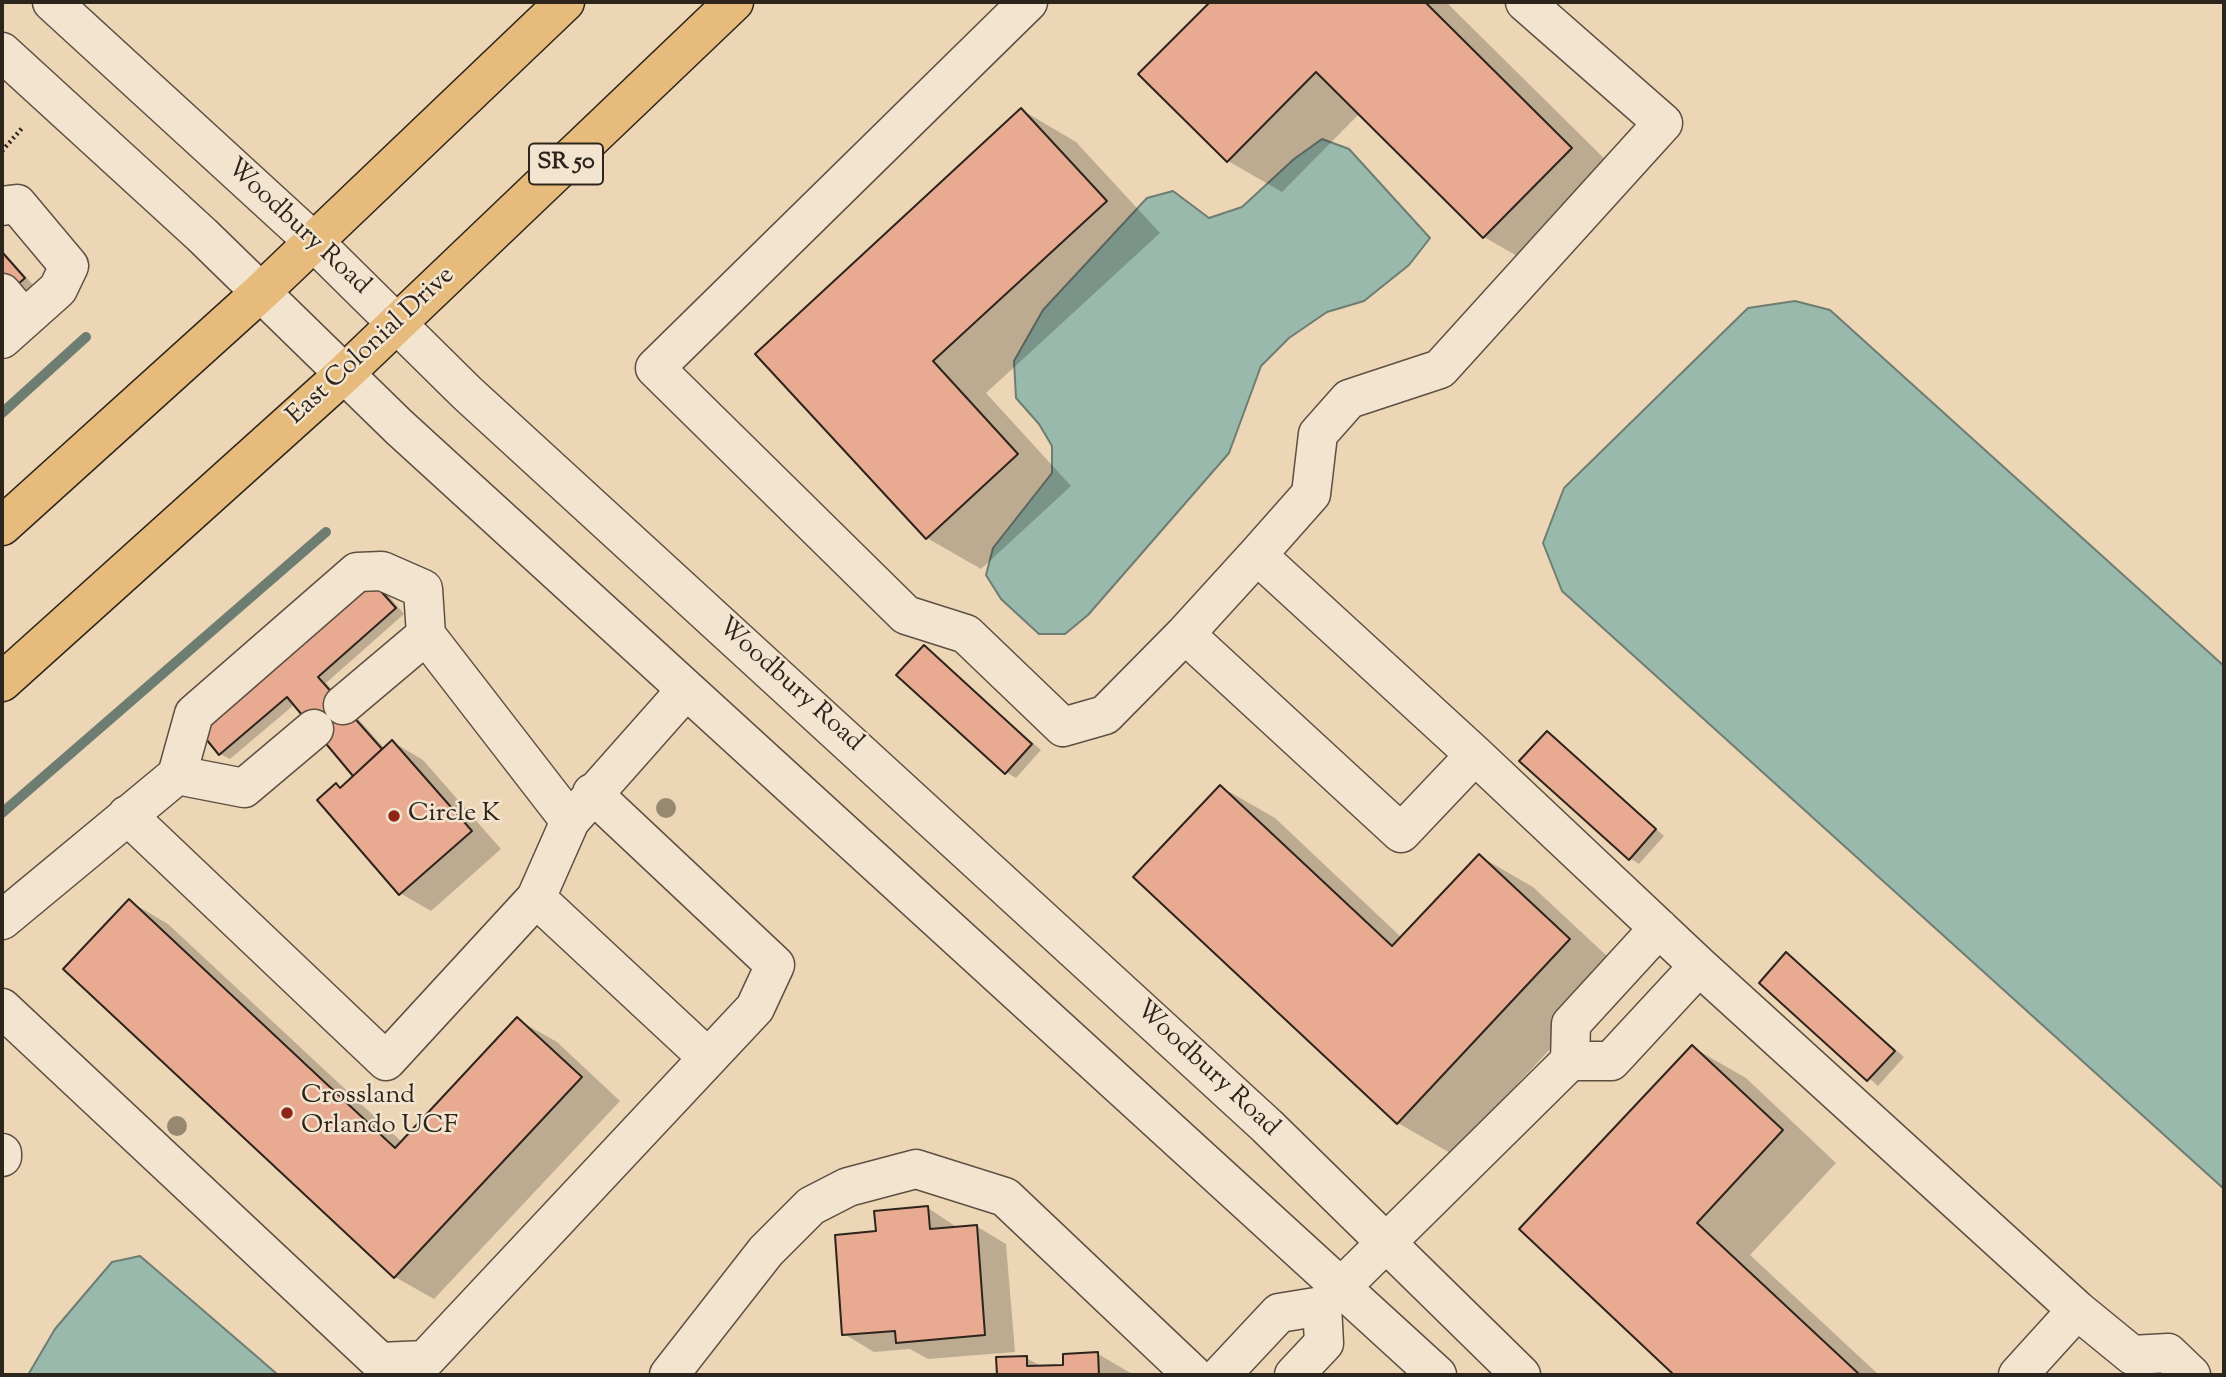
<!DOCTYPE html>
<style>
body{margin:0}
#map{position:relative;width:2226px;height:1377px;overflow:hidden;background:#ecd6b6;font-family:"Sorts Mill Goudy",serif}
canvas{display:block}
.frame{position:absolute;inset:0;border:4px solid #2d241b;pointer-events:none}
</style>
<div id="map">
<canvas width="2226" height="1377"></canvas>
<div class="frame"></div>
</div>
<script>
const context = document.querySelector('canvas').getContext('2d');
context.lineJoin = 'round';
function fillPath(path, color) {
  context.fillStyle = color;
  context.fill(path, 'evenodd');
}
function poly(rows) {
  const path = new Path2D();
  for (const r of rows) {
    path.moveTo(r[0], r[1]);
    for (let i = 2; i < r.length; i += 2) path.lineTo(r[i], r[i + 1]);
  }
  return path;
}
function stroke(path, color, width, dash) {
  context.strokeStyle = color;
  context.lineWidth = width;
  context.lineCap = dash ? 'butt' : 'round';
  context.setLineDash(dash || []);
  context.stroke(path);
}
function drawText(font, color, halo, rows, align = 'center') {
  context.font = font + ' "Sorts Mill Goudy",serif';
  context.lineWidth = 5;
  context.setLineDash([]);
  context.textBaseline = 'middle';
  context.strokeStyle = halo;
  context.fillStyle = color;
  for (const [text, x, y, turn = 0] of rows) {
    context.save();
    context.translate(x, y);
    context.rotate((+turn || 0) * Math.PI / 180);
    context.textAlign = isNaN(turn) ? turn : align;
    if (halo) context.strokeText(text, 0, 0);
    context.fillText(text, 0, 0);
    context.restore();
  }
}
const water = poly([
 [1322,139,1349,149,1430,238,1409,265,1364,301,1327,312,1289,338,1261,366,1229,453,1088,615,1065,634,1039,634,1001,599,986,575,993,548,1052,473,1052,446,1039,424,1016,398,1014,361,1043,310,1147,198,1173,191,1209,218,1242,207,1294,159,1322,139],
 [1795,301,1830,310,2224,666,2224,1189,1562,591,1543,543,1564,488,1748,308,1795,301],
 [140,1256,262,1361,278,1375,28,1375,55,1329,112,1262,140,1256]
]);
fillPath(water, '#99b9ac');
stroke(water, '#6e7d72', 2);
fillPath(poly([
 [1212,2,1446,2,1626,180,1538,268,1484,237,1360,113,1282,192,1228,161,1141,74],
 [1022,110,1076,142,1160,233,986,393,1071,486,981,569,927,538,757,354],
 [2,250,33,285,2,312],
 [379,585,404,614,326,683,385,749,393,742,423,760,501,849,431,911,400,893,336,785,342,789,357,775,295,704,230,759,220,754],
 [924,647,1041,750,1016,778,1006,772],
 [1547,733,1664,836,1639,864,1630,858],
 [1221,787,1275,818,1402,938,1479,856,1533,887,1623,971,1452,1154,1398,1123],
 [129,901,168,924,403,1143,518,1020,557,1042,620,1101,434,1299,395,1277],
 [1787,955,1904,1057,1878,1086,1761,982],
 [1692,1047,1746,1078,1836,1163,1750,1255,1879,1375,1677,1375,1521,1229],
 [928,1208,958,1228,976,1226,1006,1244,1015,1352,928,1359,910,1349,874,1352,844,1334,878,1232],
 [1098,1354,1134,1375,998,1375,998,1359,1026,1358,1043,1367,1065,1367]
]), '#0003');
stroke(poly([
 [2,413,86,337],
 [2,813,326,532]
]), '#6e7d72', 10);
const building = poly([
 [1210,2,1425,2,1572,148,1483,238,1316,72,1227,162,1138,74,1210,2],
 [1021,108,1107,201,933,361,1018,454,926,539,755,354,1021,108],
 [2,252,25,278,2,298,2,252],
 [369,578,396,608,318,677,382,749,353,776,287,697,219,755,198,729,369,578],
 [924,645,1032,744,1005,774,896,675,924,645],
 [1547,731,1656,829,1629,860,1519,761,1547,731],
 [392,740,472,831,399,895,317,800,336,783,340,788,392,740],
 [1220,785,1392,946,1479,854,1570,939,1397,1124,1133,877,1220,785],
 [129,899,395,1148,517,1017,582,1077,394,1278,63,969,129,899],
 [1786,952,1895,1051,1867,1081,1759,983,1786,952],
 [1692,1045,1783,1130,1697,1223,1860,1375,1674,1375,1519,1229,1692,1045],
 [928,1206,930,1229,977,1225,985,1335,896,1343,895,1331,842,1335,835,1235,876,1231,874,1211,928,1206],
 [1098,1352,1099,1375,997,1375,996,1357,1027,1356,1027,1366,1063,1365,1063,1354,1098,1352]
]);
fillPath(building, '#e8ab92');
stroke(building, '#2d241b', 2);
const minor = poly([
 [52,2,314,242,467,393,1267,1126,1521,1375],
 [1028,2,655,368,906,615,966,634,1063,727,1105,715,1185,634],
 [2,52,202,235,399,427,1437,1375],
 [2,206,17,204,69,266,58,289,2,339],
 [2,293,24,319],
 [1257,555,1311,494,1318,434,1349,399,1440,369,1663,123,1525,2],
 [343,705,426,635,570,821,686,690],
 [1475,755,1401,833,1185,634,1257,555,1475,755,1699,966,2077,1310,2018,1375],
 [177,775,244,788,314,729],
 [127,815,386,1061,536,898,570,821],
 [536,898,708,1058],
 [2,920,177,775,194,714,357,572,382,571,423,589,426,635],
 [2,1008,380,1362,425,1360,755,1008,775,965,592,793],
 [1570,1061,1611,1061,1699,966],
 [2,1153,2,1157],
 [2077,1310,2132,1355,2168,1353,2191,1375],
 [669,1375,766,1251,811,1206,848,1187,916,1169,1005,1197,1193,1375],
 [1221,1375,1279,1313,1322,1306,1570,1061,1571,1024,1659,928],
 [1294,1375,1324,1343,1322,1306]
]);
const highway = poly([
 [2,526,261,292,565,2],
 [2,682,343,375,734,2]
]);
stroke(minor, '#5d5042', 41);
stroke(highway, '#2d241b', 41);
stroke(poly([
 [2,151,23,127]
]), '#2d241b', 4.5, [2, 3.5]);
stroke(minor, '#f3e4d0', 38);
stroke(highway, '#e6bb7b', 38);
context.fillStyle = '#978970';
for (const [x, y] of [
 [666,808],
 [177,1126]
]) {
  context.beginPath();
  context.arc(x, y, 10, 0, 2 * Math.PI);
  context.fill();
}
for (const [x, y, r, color] of [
 [394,816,7,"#8f2418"],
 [287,1113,7,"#8f2418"]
]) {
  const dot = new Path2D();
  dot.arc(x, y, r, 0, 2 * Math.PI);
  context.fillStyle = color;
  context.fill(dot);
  stroke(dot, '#f3e4d0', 2.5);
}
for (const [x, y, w] of [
 [566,164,74]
]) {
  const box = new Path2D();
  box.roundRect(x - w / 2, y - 20.5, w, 41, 5);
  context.fillStyle = '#f3e4d0';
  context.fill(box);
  stroke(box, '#2d241b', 2);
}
drawText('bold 24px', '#2d241b', null, [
 ["SR 50",566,164]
]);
drawText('26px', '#2d241b', '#f3e4d0', [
 ["Woodbury Road",297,228,43],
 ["East Colonial Drive",372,347,-43],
 ["Woodbury Road",789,686,42],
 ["Woodbury Road",1206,1070,43]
]);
drawText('26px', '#2d241b', '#f3e4d0', [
 ["Circle K",408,816],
 ["Crossland",301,1098],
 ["Orlando UCF",301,1128]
], 'left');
</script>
